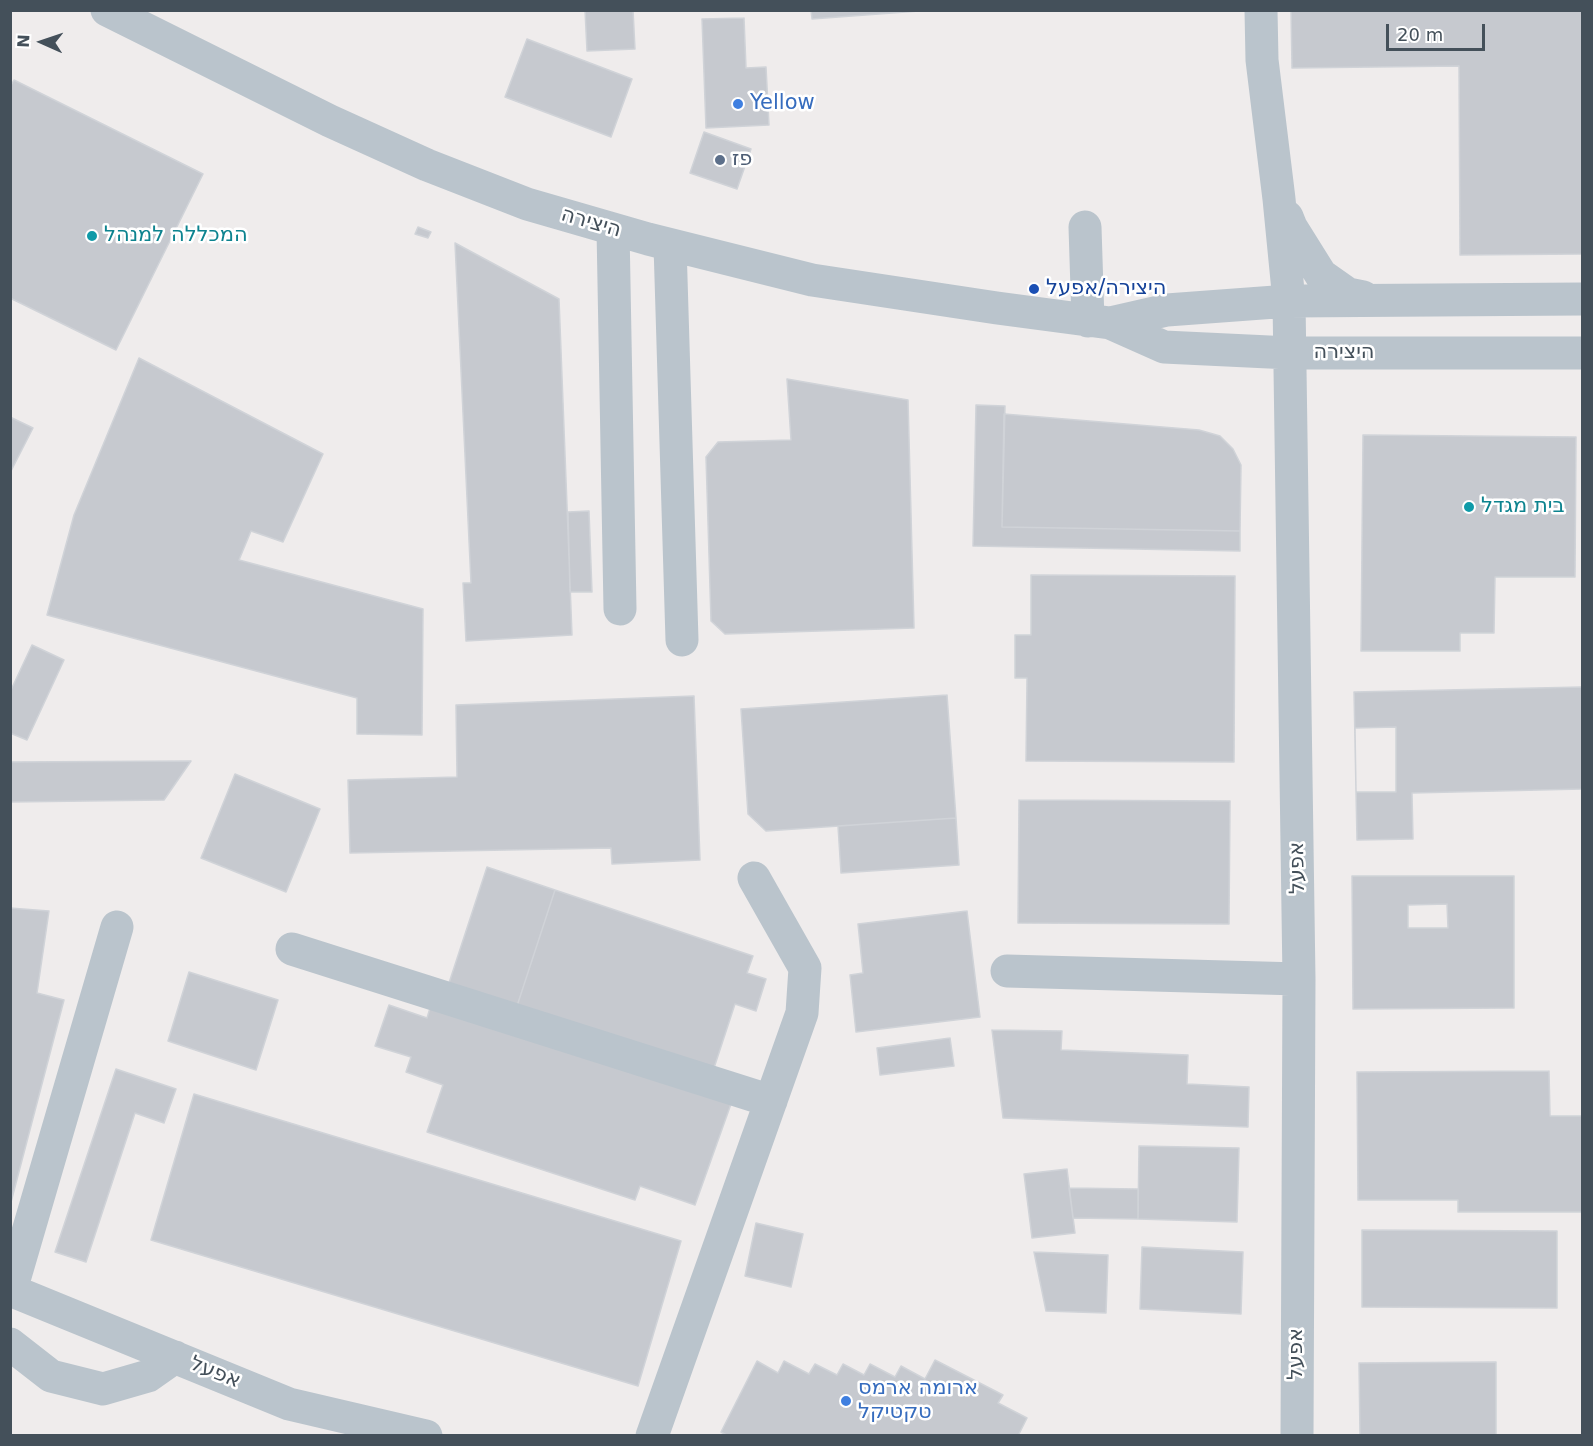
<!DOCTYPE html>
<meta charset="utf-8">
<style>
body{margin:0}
#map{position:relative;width:1593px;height:1446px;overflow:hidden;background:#efecec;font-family:"DejaVu Sans",sans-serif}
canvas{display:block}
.frame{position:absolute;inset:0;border:12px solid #44505a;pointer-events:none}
.north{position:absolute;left:12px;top:12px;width:60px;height:60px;-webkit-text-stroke:4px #fff;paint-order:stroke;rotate:273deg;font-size:16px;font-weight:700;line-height:24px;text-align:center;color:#44505a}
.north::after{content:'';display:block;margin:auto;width:21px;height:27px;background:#44505a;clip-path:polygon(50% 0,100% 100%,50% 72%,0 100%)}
.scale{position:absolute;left:1386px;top:24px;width:99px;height:27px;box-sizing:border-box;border:3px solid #44505a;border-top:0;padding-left:8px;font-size:18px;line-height:21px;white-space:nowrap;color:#44505a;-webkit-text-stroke:4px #fff;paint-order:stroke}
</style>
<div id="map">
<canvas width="1593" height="1446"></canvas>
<div class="frame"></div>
<div class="north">N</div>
<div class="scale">20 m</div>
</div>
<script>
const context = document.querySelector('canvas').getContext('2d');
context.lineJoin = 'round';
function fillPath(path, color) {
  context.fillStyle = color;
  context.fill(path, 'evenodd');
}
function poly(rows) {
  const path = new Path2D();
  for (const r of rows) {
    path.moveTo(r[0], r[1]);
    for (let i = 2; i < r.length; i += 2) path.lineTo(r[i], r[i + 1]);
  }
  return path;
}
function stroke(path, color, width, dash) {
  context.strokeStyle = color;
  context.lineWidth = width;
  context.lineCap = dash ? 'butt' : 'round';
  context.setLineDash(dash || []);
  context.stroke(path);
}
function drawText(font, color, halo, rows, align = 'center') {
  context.font = font + ' "DejaVu Sans",Heebo,sans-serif';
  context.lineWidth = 5;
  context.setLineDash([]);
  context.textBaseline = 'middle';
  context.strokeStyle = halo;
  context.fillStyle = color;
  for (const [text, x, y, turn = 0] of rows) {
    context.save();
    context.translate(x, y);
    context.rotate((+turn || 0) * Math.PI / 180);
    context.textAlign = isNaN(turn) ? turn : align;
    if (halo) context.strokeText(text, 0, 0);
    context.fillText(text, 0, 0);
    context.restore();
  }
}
const building = poly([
 [585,10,633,10,635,49,587,51,585,10],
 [811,10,919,10,919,11,812,19,811,10],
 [1291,10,1582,10,1582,254,1460,255,1459,66,1292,68,1291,10],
 [744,18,746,68,766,67,769,125,706,128,702,19,744,18],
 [527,39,632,79,611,137,505,97,527,39],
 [14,80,203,174,116,350,10,298,10,87,14,80],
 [704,132,751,149,737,189,690,173,704,132],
 [418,227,431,232,428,238,415,234,418,227],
 [455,243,559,299,572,635,466,641,463,583,471,583,455,243],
 [139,358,323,454,283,542,251,531,239,560,423,609,422,735,357,734,357,698,47,615,74,515,139,358],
 [787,379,908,400,914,628,725,634,711,621,706,457,718,442,791,440,787,379],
 [976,405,1005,406,1002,527,1240,531,1240,551,973,546,976,405],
 [1004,414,1199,430,1220,436,1233,449,1241,465,1240,531,1002,527,1004,414],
 [10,417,33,428,10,473,10,417],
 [1363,435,1576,437,1575,577,1495,577,1494,633,1460,633,1460,651,1361,651,1363,435],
 [589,511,592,592,570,592,568,512,589,511],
 [1031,575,1235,576,1234,762,1026,761,1027,678,1015,678,1015,635,1031,635,1031,575],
 [32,645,64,660,27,740,10,733,10,692,32,645],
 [1582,687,1582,789,1412,793,1413,839,1357,840,1354,692,1582,687],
 [947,695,956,818,766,831,748,814,741,709,947,695],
 [694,696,700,860,612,864,611,848,350,853,348,780,457,777,456,705,694,696],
 [1396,727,1396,792,1356,792,1355,728,1396,727],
 [191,761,164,800,10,802,10,762,191,761],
 [235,774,320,809,286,892,201,858,235,774],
 [1019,800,1230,801,1229,924,1018,923,1019,800],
 [956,818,959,865,841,873,838,826,956,818],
 [487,867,555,890,517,1006,449,983,487,867],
 [1352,876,1514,876,1514,1008,1353,1009,1352,876],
 [555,890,753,956,747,973,766,979,756,1011,735,1004,713,1071,517,1006,555,890],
 [1447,904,1448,928,1408,928,1408,905,1447,904],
 [10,908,49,911,37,993,64,1000,10,1206,10,908],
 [967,911,980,1017,856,1032,850,975,863,973,858,924,967,911],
 [189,972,278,1000,256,1070,168,1041,189,972],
 [389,1005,427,1018,430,1008,731,1104,695,1205,640,1186,635,1200,427,1132,443,1085,406,1072,411,1057,375,1046,389,1005],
 [992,1030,1062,1031,1061,1050,1188,1055,1187,1084,1249,1087,1248,1127,1003,1118,992,1030],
 [950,1038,954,1066,880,1075,877,1048,950,1038],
 [116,1069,176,1089,164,1123,135,1113,86,1262,55,1252,116,1069],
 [1549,1071,1550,1116,1582,1116,1582,1212,1458,1212,1458,1200,1358,1200,1357,1072,1549,1071],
 [194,1094,681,1241,638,1386,151,1240,194,1094],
 [1139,1146,1239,1148,1237,1222,1138,1219,1139,1146],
 [1067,1169,1075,1233,1032,1238,1024,1174,1067,1169],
 [1069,1188,1138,1189,1138,1219,1073,1218,1069,1188],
 [756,1223,803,1234,791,1287,745,1276,756,1223],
 [1362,1230,1557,1231,1557,1308,1362,1307,1362,1230],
 [1142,1247,1243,1252,1241,1314,1140,1309,1142,1247],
 [1034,1252,1108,1255,1106,1313,1046,1311,1034,1252],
 [935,1360,1003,1395,998,1403,1027,1418,1018,1436,728,1436,721,1432,757,1361,778,1373,784,1361,809,1374,815,1364,837,1375,843,1364,864,1375,870,1364,895,1377,901,1366,925,1379,935,1360],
 [1496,1362,1496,1436,1360,1436,1359,1363,1496,1362]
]);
fillPath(building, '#c6c9cf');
stroke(building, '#d0d3d8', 1.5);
stroke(poly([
 [107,10,330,121,427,165,527,204,648,239,812,280,997,308,1110,323,1164,347,1290,353,1582,353],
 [1261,10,1262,60,1279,199,1289,301,1299,979,1297,1436],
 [1287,217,1291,227,1321,275,1348,294,1363,297],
 [1085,227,1088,321],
 [613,229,620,609],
 [670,245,682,640],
 [1110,323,1167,310,1289,301,1582,299],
 [292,949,771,1101],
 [1007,971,1299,979],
 [10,1290,289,1404,426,1436],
 [11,1290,117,927],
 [10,1344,51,1376,103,1389,148,1376,175,1357],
 [652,1436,802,1013,805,968,754,878]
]), '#bac4cc', 33);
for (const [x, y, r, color] of [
 [738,104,6,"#3f7fe0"],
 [720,160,6,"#5c6f8a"],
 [92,236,6,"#0f9aa8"],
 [1034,289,6,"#1a4fb4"],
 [1469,507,6,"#0f9aa8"],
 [846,1401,6,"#3f7fe0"]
]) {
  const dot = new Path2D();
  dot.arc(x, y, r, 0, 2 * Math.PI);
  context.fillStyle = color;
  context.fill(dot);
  stroke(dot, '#fff', 2);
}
drawText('21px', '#366cbe', '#fff', [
 ["Yellow",750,104],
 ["ארומה ארמס",858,1389],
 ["טקטיקל",858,1413]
], 'left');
drawText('21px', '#4e5e75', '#fff', [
 ["פז",732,160]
], 'left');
drawText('21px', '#44505a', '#fff', [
 ["היצירה",591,223,16],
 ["היצירה",1344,353],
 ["אפעל",1298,868,-91],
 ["אפעל",1297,1354,-90],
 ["אפעל",215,1373,22]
]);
drawText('21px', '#0d838f', '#fff', [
 ["המכללה למנהל",104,236],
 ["בית מגדל",1481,507]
], 'left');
drawText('21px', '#164399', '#fff', [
 ["היצירה/אפעל",1046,289]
], 'left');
</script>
